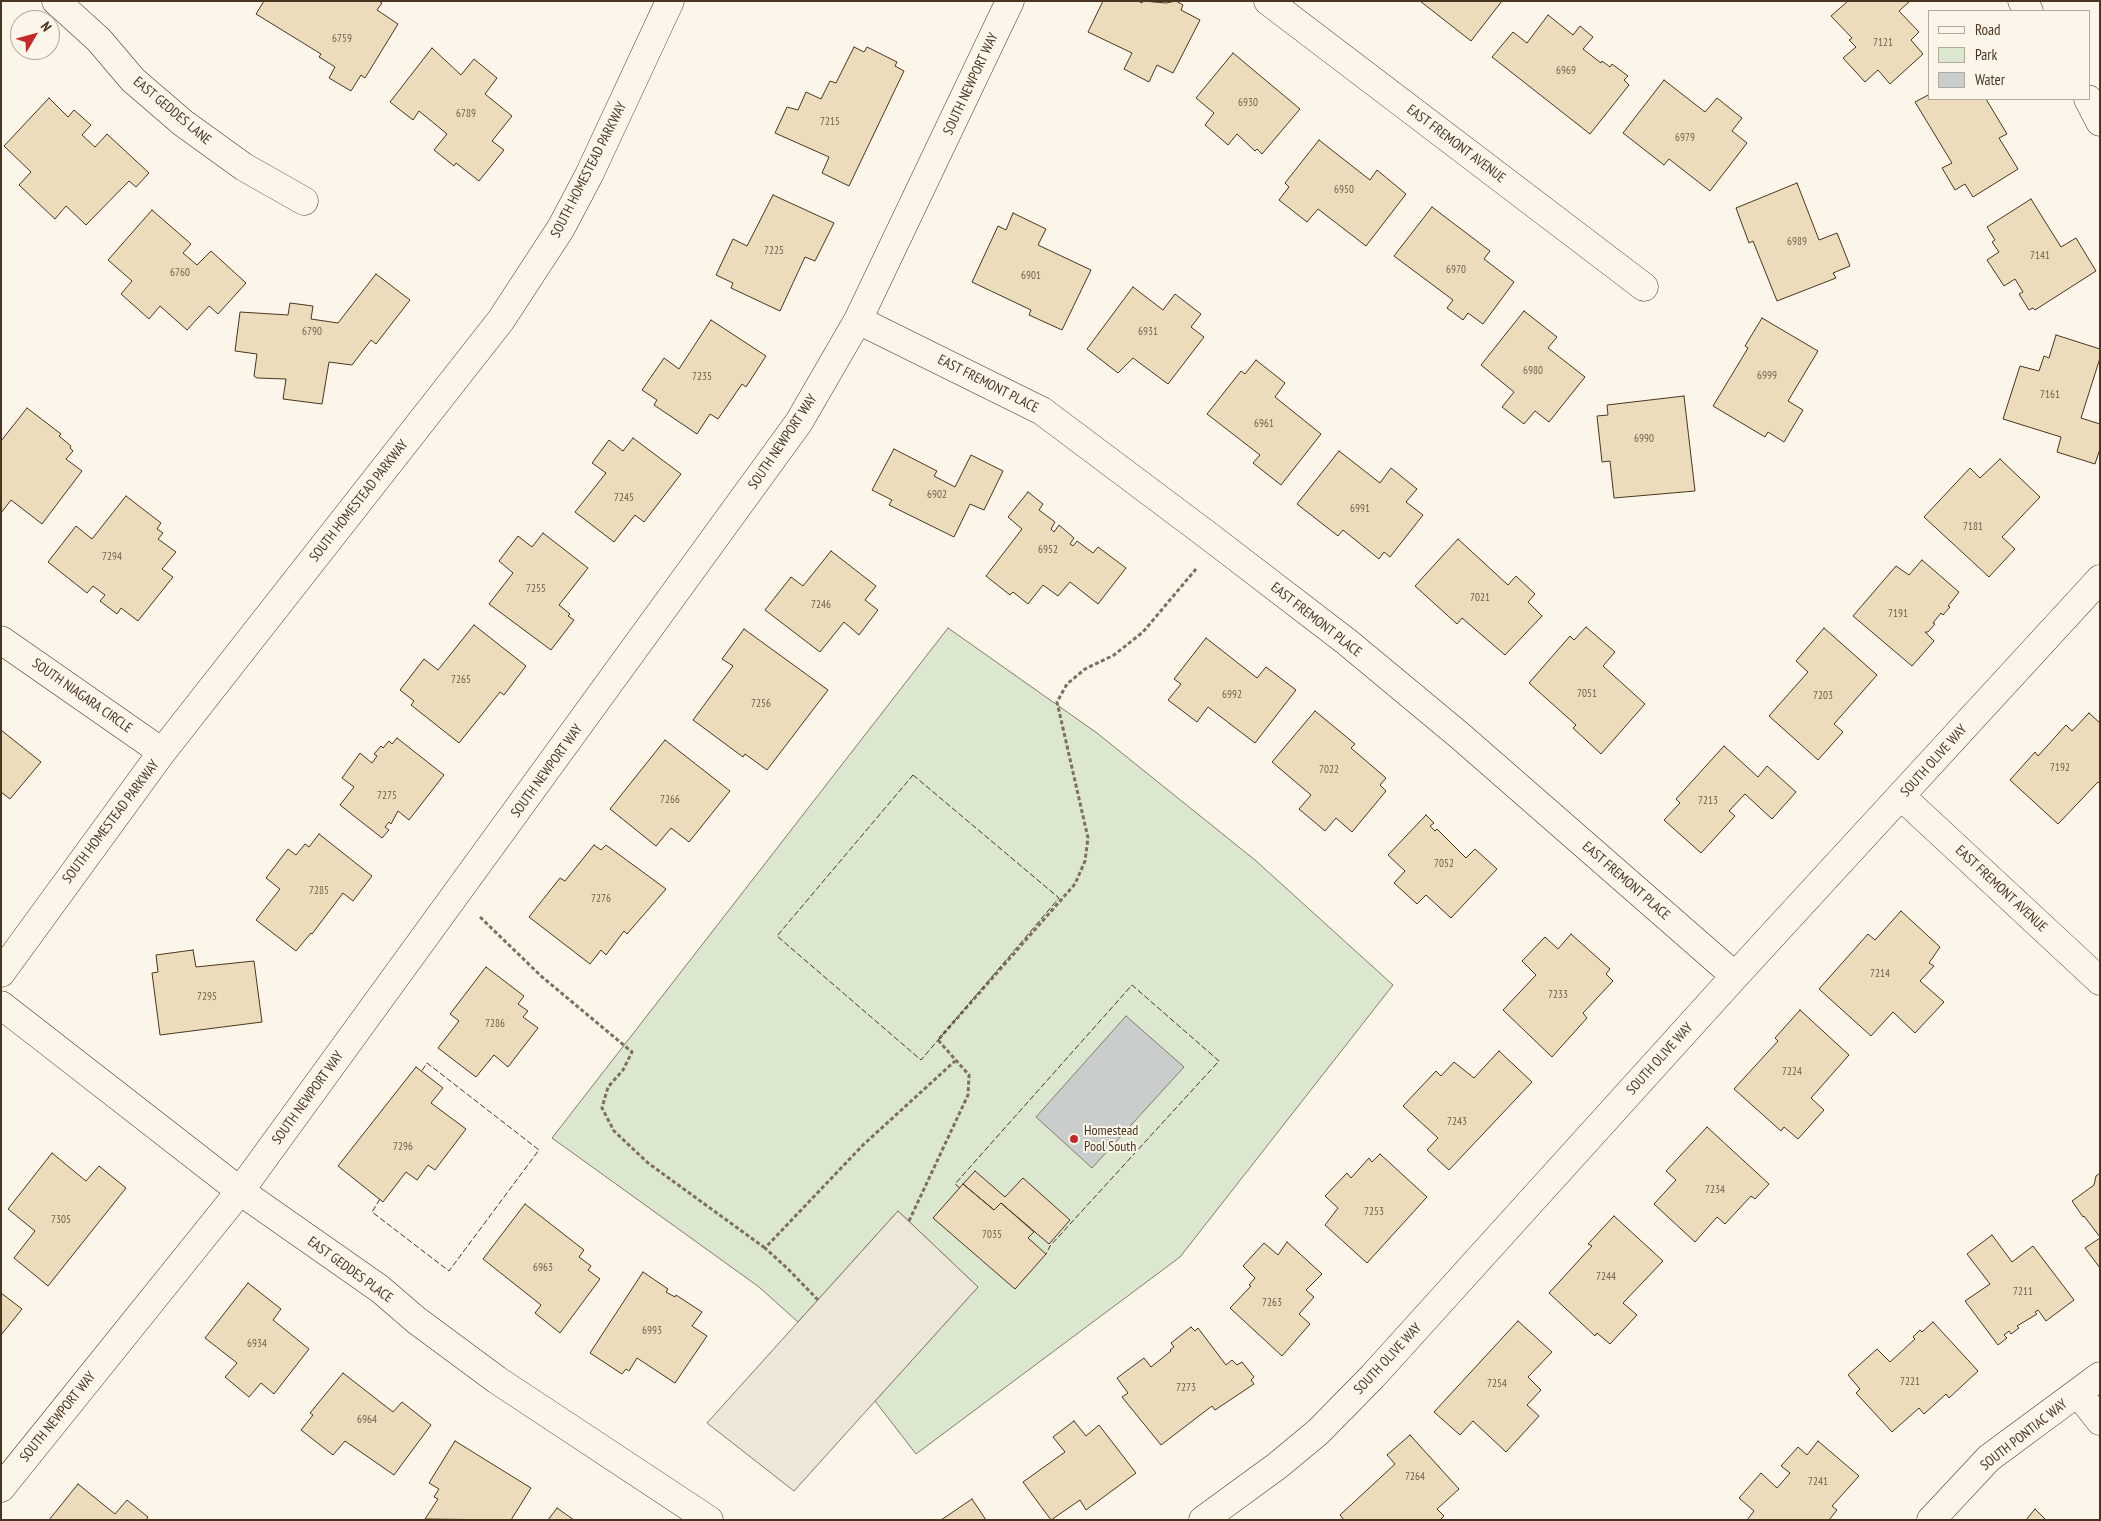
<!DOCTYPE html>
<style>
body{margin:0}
#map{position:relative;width:2101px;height:1521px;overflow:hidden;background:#fbf6e9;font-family:"PT Sans Narrow",sans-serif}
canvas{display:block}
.frame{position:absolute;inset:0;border:2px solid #4a3520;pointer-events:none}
.legend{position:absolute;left:1928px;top:10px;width:162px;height:90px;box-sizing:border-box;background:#fbf6e9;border:1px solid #b4a999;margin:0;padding:6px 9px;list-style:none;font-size:15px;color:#4a3520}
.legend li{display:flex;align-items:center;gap:10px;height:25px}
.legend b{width:25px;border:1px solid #b4a999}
.north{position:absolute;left:10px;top:10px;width:50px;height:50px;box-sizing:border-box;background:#fbf6e9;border:1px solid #b4a999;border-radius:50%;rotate:53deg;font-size:14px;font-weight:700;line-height:20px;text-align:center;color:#4a3520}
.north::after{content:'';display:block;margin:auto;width:18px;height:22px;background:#c62828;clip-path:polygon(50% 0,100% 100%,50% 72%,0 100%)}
</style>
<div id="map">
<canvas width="2101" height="1521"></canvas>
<div class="frame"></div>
<ul class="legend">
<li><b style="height:6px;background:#fbf6e9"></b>Road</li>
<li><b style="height:14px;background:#dce7d0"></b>Park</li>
<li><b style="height:14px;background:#c9cecd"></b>Water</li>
</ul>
<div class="north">N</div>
</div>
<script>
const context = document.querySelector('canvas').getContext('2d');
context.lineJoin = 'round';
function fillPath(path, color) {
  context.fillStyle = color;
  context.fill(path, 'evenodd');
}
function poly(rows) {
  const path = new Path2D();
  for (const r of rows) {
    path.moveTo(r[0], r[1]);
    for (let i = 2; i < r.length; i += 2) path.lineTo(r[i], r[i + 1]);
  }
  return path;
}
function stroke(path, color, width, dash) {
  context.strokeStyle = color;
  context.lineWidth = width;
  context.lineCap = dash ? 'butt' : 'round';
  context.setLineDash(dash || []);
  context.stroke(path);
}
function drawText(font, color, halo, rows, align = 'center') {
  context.font = font + ' "PT Sans Narrow",sans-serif';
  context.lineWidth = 4;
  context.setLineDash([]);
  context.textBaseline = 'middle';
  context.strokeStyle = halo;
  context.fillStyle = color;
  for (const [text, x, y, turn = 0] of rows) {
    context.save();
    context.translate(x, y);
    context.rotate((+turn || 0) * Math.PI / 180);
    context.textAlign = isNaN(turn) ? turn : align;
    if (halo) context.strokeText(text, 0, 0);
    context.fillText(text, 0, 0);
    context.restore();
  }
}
const green = poly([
 [948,628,1097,733,1255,860,1393,985,1180,1257,916,1454,875,1401,978,1287,898,1211,798,1322,759,1287,552,1138,948,628]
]);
fillPath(green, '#dce7d0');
stroke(green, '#887966', 1);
const parking = poly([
 [898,1211,978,1287,794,1491,707,1423,898,1211]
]);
fillPath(parking, '#ede7d9');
stroke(parking, '#887966', 1);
const water = poly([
 [1126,1016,1184,1067,1092,1168,1036,1117,1126,1016]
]);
fillPath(water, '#c9cecd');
stroke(water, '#887966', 1);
const building = poly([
 [264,1,379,1,382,3,377,10,398,24,365,78,361,75,351,91,329,78,335,67,319,57,321,54,256,14,264,1],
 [1103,1,1138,1,1142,3,1143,1,1166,3,1176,1,1183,5,1181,10,1200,20,1173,73,1157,65,1149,82,1124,69,1132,53,1088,32,1103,1],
 [1420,1,1502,1,1471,41,1420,1],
 [1848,1,1910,1,1899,11,1919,32,1911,40,1923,54,1890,84,1878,70,1865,82,1843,58,1856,47,1849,40,1852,38,1831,16,1848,1],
 [1548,15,1573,35,1580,26,1593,37,1583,49,1601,63,1602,61,1610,67,1612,64,1628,76,1624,80,1629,85,1590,134,1492,57,1513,32,1527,43,1548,15],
 [854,47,864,52,867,47,897,62,895,66,904,71,849,186,822,173,829,157,775,133,787,107,798,110,806,92,821,99,830,81,836,83,854,47],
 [432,48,461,75,474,59,497,78,485,94,512,116,492,141,504,150,479,181,456,163,454,166,434,150,447,134,419,111,413,120,390,102,432,48],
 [1233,53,1300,109,1262,154,1257,149,1255,151,1237,134,1228,145,1205,125,1214,113,1196,98,1233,53],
 [1664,80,1705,112,1717,98,1742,118,1732,131,1747,143,1710,191,1669,159,1664,165,1623,133,1664,80],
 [1930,94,1930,99,1986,99,2007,134,1999,138,2018,169,1973,197,1965,184,1955,190,1942,168,1952,163,1915,102,1930,94],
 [49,98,68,117,74,110,91,125,82,135,95,147,107,134,149,173,136,187,129,181,86,225,66,206,55,219,19,185,31,172,4,146,49,98],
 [1319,140,1370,180,1377,170,1406,194,1366,246,1318,209,1307,222,1279,200,1289,187,1285,183,1319,140],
 [1797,183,1819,240,1837,233,1850,266,1833,273,1836,278,1777,301,1753,241,1749,243,1736,208,1797,183],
 [773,195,834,223,815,261,805,257,780,311,731,288,733,283,716,275,733,239,747,246,773,195],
 [2031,199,2061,247,2076,238,2096,271,2035,310,2033,308,2029,310,2019,294,2023,292,2015,279,2004,286,1987,260,1999,252,1992,242,1995,240,1987,227,2031,199],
 [1432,207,1490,251,1484,259,1514,282,1483,324,1468,313,1463,320,1447,308,1453,300,1394,256,1432,207],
 [152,210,191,244,183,253,197,265,211,251,246,283,218,314,209,306,187,330,160,306,149,319,121,294,132,281,108,260,152,210],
 [1013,213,1046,229,1038,245,1091,270,1062,330,1029,315,1031,310,972,282,998,226,1006,230,1013,213],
 [376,274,410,300,376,344,371,340,352,365,329,362,322,404,283,399,286,379,257,378,254,376,257,354,235,351,240,312,288,315,290,303,313,306,311,319,338,323,376,274],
 [1133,287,1163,310,1175,294,1201,314,1191,327,1204,337,1168,384,1133,358,1118,373,1087,349,1133,287],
 [1524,311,1557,337,1548,348,1585,377,1549,422,1535,411,1524,424,1502,407,1514,392,1481,365,1524,311],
 [1762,318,1818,351,1788,401,1803,410,1784,442,1768,432,1765,437,1713,406,1748,348,1745,346,1762,318],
 [711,320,766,356,746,387,742,384,718,419,710,414,697,434,654,405,657,400,642,390,664,358,679,369,711,320],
 [2056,335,2100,349,2100,358,2081,418,2100,424,2100,449,2095,464,2057,452,2061,437,2003,419,2020,366,2039,371,2044,356,2049,358,2056,335],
 [1256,360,1285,383,1275,397,1321,434,1281,485,1253,463,1260,455,1207,414,1241,371,1245,374,1256,360],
 [1684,396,1695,491,1614,498,1610,461,1602,462,1597,416,1608,415,1607,405,1684,396],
 [27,408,61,434,59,436,71,446,70,448,73,451,66,459,82,471,42,524,11,500,1,513,1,441,27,408],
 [633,438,681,474,644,522,635,515,614,542,575,512,606,473,592,463,609,440,623,451,633,438],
 [894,449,937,471,934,476,955,487,971,455,1003,471,984,510,970,504,954,537,889,505,892,500,872,490,894,449],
 [1339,451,1380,483,1391,468,1417,489,1406,502,1423,515,1390,557,1384,552,1379,559,1343,530,1338,536,1297,504,1339,451],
 [2000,459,2040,497,2002,537,2015,549,1989,577,1924,517,1970,468,1980,478,2000,459],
 [1028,492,1043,504,1039,510,1055,522,1051,529,1054,532,1059,525,1074,538,1070,544,1073,546,1077,541,1093,553,1098,547,1126,568,1098,604,1070,582,1058,596,1043,585,1028,604,1013,592,1010,595,986,576,1022,529,1008,517,1028,492],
 [126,496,161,523,157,529,163,533,158,539,176,552,162,569,173,577,138,621,121,608,117,614,100,601,105,595,93,586,87,593,48,562,76,526,92,539,126,496],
 [543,533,588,568,559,605,570,614,568,616,574,620,551,650,489,604,513,573,499,561,518,536,532,547,543,533],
 [1458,539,1508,585,1516,576,1535,594,1528,602,1542,616,1505,655,1462,618,1457,624,1415,586,1458,539],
 [831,551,876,586,865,600,878,610,859,635,844,622,820,652,765,610,791,577,803,586,831,551],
 [1922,560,1959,592,1948,606,1950,607,1943,615,1941,613,1933,623,1935,624,1928,632,1925,632,1934,641,1912,666,1853,616,1896,566,1909,575,1922,560],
 [474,625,526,666,504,695,500,692,459,743,411,705,414,701,400,690,424,659,438,670,474,625],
 [1586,627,1615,652,1603,666,1645,704,1601,754,1573,728,1576,725,1529,683,1570,636,1574,640,1586,627],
 [1824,628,1877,675,1834,724,1843,732,1818,760,1769,716,1808,672,1796,661,1824,628],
 [744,629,828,690,767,770,745,754,743,757,693,720,733,666,722,659,744,629],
 [1206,638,1257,678,1266,667,1296,690,1255,743,1208,707,1197,722,1168,700,1181,684,1174,679,1206,638],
 [1315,711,1355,744,1351,748,1386,778,1380,785,1386,791,1352,832,1336,818,1325,831,1299,809,1311,795,1272,762,1315,711],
 [2089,713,2100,723,2100,783,2098,782,2058,824,2010,780,2035,752,2038,756,2066,725,2072,731,2089,713],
 [1,730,41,762,10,799,1,792,1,730],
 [397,738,444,775,409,820,398,811,391,824,389,822,385,827,389,830,382,838,340,805,354,787,342,778,360,753,372,763,377,756,374,754,381,746,383,748,389,741,392,744,397,738],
 [665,740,730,791,689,842,671,828,656,846,610,809,665,740],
 [1724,746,1758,777,1767,766,1796,792,1772,819,1745,794,1729,811,1735,816,1701,853,1664,820,1680,803,1676,799,1724,746],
 [1426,815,1434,823,1430,826,1435,831,1437,829,1466,858,1475,849,1497,869,1451,918,1426,895,1417,904,1394,883,1405,871,1388,855,1426,815],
 [319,834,372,876,353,901,343,893,312,934,311,933,296,951,256,920,280,889,266,878,288,849,296,855,305,844,309,847,319,834],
 [594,845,601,850,606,845,666,889,627,934,624,931,606,955,601,950,590,964,529,917,560,878,565,881,594,845],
 [1901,911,1940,947,1929,963,1934,966,1920,981,1944,1002,1915,1033,1893,1012,1871,1036,1819,989,1868,934,1875,940,1901,911],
 [1571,934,1610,969,1606,974,1613,981,1583,1013,1587,1018,1552,1057,1503,1010,1536,975,1522,961,1545,937,1558,949,1571,934],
 [193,950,196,967,254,961,262,1022,160,1035,152,973,158,972,156,955,193,950],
 [486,967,524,996,518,1004,528,1011,523,1017,538,1028,508,1067,494,1055,476,1077,438,1048,459,1021,450,1014,486,967],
 [1800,1010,1849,1055,1811,1098,1824,1110,1798,1139,1784,1127,1781,1131,1734,1089,1778,1041,1775,1038,1800,1010],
 [1499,1051,1532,1082,1449,1170,1427,1150,1438,1138,1403,1106,1436,1071,1441,1076,1454,1062,1474,1078,1499,1051],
 [416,1067,443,1088,431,1103,466,1129,435,1170,428,1165,417,1180,406,1172,383,1202,338,1166,416,1067],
 [1707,1127,1769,1184,1755,1199,1751,1196,1725,1224,1717,1217,1695,1242,1654,1204,1676,1180,1666,1171,1707,1127],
 [52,1153,86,1181,99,1166,126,1188,48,1286,14,1258,35,1231,8,1209,52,1153],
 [1380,1154,1427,1197,1367,1263,1325,1225,1338,1208,1325,1196,1347,1173,1351,1178,1369,1158,1372,1162,1380,1154],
 [975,1171,1005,1197,1023,1178,1070,1220,1049,1244,1001,1203,994,1210,963,1184,975,1171],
 [2100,1173,2100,1237,2084,1216,2083,1217,2072,1201,2094,1185,2096,1176,2100,1173],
 [963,1184,994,1210,1001,1203,1034,1232,1028,1238,1046,1254,1015,1289,933,1218,963,1184],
 [525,1204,584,1250,579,1257,591,1266,588,1270,600,1279,560,1333,535,1313,541,1305,483,1259,525,1204],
 [1614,1216,1663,1261,1623,1303,1637,1315,1610,1344,1597,1333,1595,1336,1549,1293,1592,1246,1588,1244,1614,1216],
 [1992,1235,2012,1262,2033,1246,2074,1300,2046,1321,2038,1310,2035,1312,2037,1314,2017,1326,2019,1328,2011,1334,2009,1331,2004,1335,2007,1338,1998,1345,1965,1301,1990,1284,1967,1254,1992,1235],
 [2100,1238,2100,1268,2085,1248,2100,1238],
 [1287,1242,1322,1274,1306,1290,1314,1297,1299,1314,1310,1324,1282,1356,1230,1308,1251,1286,1249,1285,1255,1278,1243,1266,1264,1243,1278,1255,1287,1242],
 [643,1272,668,1289,666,1292,675,1297,676,1295,702,1312,692,1326,707,1336,675,1383,637,1358,629,1371,626,1369,622,1374,590,1353,643,1272],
 [248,1283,281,1309,273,1320,309,1349,274,1394,261,1383,249,1397,225,1377,237,1363,205,1338,248,1283],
 [1,1293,22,1309,1,1335,1,1293],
 [1518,1321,1552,1352,1528,1377,1541,1390,1527,1405,1539,1416,1506,1452,1473,1421,1460,1435,1434,1412,1518,1321],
 [1933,1322,1978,1371,1949,1398,1946,1394,1924,1414,1919,1408,1892,1432,1856,1393,1860,1389,1848,1375,1877,1349,1890,1362,1915,1339,1913,1337,1920,1330,1922,1332,1933,1322],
 [1191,1327,1195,1331,1198,1328,1226,1365,1232,1360,1237,1365,1242,1362,1254,1377,1251,1380,1254,1384,1215,1410,1212,1406,1161,1445,1122,1397,1128,1393,1117,1378,1144,1358,1151,1367,1171,1351,1170,1350,1174,1347,1171,1343,1191,1327],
 [343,1373,393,1412,402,1402,431,1425,394,1475,345,1441,333,1455,301,1430,313,1415,310,1413,343,1373],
 [1074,1421,1086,1436,1099,1425,1136,1473,1086,1510,1080,1500,1051,1520,1023,1482,1065,1452,1053,1437,1074,1421],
 [1410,1435,1459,1489,1437,1509,1444,1516,1440,1520,1344,1520,1340,1515,1395,1464,1387,1455,1410,1435],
 [455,1441,531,1488,511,1520,425,1519,438,1499,434,1497,439,1489,429,1483,455,1441],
 [1818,1441,1859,1476,1832,1506,1837,1510,1829,1520,1747,1520,1754,1511,1739,1498,1761,1473,1777,1488,1790,1473,1781,1466,1798,1447,1807,1455,1818,1441],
 [78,1484,115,1514,127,1500,148,1517,146,1520,49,1520,78,1484],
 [972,1499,986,1520,941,1520,972,1499],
 [557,1508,574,1520,548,1520,557,1508],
 [2035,1509,2046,1520,2026,1520,2035,1509]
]);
fillPath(building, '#ecdcbc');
stroke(building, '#4a3520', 1);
const street = poly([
 [56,1,99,40,133,80,183,123,244,167,304,201],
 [1268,1,1644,287],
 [2022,1,2029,11],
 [2088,99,2100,122],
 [858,320,1042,411,1210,537,1347,642,1459,735,1735,976],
 [1,640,162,752],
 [1902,797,2100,981],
 [1,973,162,752,501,320,561,228,589,175,670,1],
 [1,1005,240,1191,380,1289,416,1320,497,1380,709,1520],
 [2078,1393,2100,1421],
 [1,1488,240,1191,799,422,858,320,1010,1],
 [1203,1520,1277,1466,1318,1432,1373,1376,1735,976,2100,579],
 [1931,1520,1989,1458,2100,1376]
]);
stroke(street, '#4a3520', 29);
stroke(poly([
 [480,917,541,976,632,1052,623,1070,608,1087,602,1108,614,1131,648,1163,765,1248],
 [909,1221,968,1095,969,1075,938,1040,1075,884,1085,861,1088,838,1057,702,1067,684,1085,669,1114,655,1143,632,1196,569],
 [818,1300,788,1269,765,1248,863,1145,955,1061]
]), '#7f6f5c', 3, [4, 2.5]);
stroke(street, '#fbf6e9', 28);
stroke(poly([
 [913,775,1059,898,921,1060,777,936,913,775],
 [960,1188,955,1184,1132,985,1219,1061,1050,1246,1046,1254],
 [380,1199,372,1212,449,1271,539,1150,427,1063,421,1072]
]), '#4a3520', 1, [6, 2.5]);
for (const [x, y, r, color] of [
 [1074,1139,5,"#c62828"]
]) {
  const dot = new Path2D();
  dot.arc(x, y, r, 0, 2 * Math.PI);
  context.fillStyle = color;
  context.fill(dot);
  stroke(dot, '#fbf6e9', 2);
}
drawText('11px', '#725f47', null, [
 ["6759",342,39],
 ["7121",1883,43],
 ["6969",1566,71],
 ["6930",1248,103],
 ["6789",466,114],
 ["7215",830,122],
 ["6979",1685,138],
 ["6950",1344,190],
 ["6989",1797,242],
 ["7225",774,251],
 ["7141",2040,256],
 ["6970",1456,270],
 ["6760",180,273],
 ["6901",1031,276],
 ["6790",312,332],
 ["6931",1148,332],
 ["6980",1533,371],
 ["6999",1767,376],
 ["7235",702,377],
 ["7161",2050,395],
 ["6961",1264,424],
 ["6990",1644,439],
 ["6902",937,495],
 ["7245",624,498],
 ["6991",1360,509],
 ["7181",1973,527],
 ["6952",1048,550],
 ["7294",112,557],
 ["7255",536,589],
 ["7021",1480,598],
 ["7246",821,605],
 ["7191",1898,614],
 ["7265",461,680],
 ["7051",1587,694],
 ["6992",1232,695],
 ["7203",1823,696],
 ["7256",761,704],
 ["7192",2060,768],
 ["7022",1329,770],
 ["7275",387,796],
 ["7266",670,800],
 ["7213",1708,801],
 ["7052",1444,864],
 ["7285",319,891],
 ["7276",601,899],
 ["7214",1880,974],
 ["7233",1558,995],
 ["7295",207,997],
 ["7286",495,1024],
 ["7224",1792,1072],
 ["7243",1457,1122],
 ["7296",403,1147],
 ["7234",1715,1190],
 ["7253",1374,1212],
 ["7305",61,1220],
 ["7035",992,1235],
 ["6963",543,1268],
 ["7244",1606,1277],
 ["7211",2023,1292],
 ["7263",1272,1303],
 ["6993",652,1331],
 ["6934",257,1344],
 ["7221",1910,1382],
 ["7254",1497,1384],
 ["7273",1186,1388],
 ["6964",367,1420],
 ["7264",1415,1477],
 ["7241",1818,1482]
]);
drawText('14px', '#4a3520', '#fbf6e9', [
 ["SOUTH NEWPORT WAY",971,84,-65],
 ["EAST GEDDES LANE",172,111,40],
 ["EAST FREMONT AVENUE",1456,144,37],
 ["SOUTH HOMESTEAD PARKWAY",589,170,-63],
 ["EAST FREMONT PLACE",988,384,27],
 ["SOUTH NEWPORT WAY",783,442,-56],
 ["SOUTH HOMESTEAD PARKWAY",359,501,-52],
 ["EAST FREMONT PLACE",1316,620,38],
 ["SOUTH NIAGARA CIRCLE",82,696,35],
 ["SOUTH OLIVE WAY",1934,761,-48],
 ["SOUTH NEWPORT WAY",547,771,-54],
 ["SOUTH HOMESTEAD PARKWAY",111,822,-53],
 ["EAST FREMONT PLACE",1626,881,41],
 ["EAST FREMONT AVENUE",2001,889,43],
 ["SOUTH OLIVE WAY",1660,1059,-48],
 ["SOUTH NEWPORT WAY",308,1098,-54],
 ["EAST GEDDES PLACE",350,1270,36],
 ["SOUTH OLIVE WAY",1388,1359,-47],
 ["SOUTH NEWPORT WAY",58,1417,-51],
 ["SOUTH PONTIAC WAY",2024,1435,-38]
]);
drawText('14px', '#4a3520', '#fbf6e9', [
 ["Homestead",1084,1131],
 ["Pool South",1084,1147]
], 'left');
</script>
